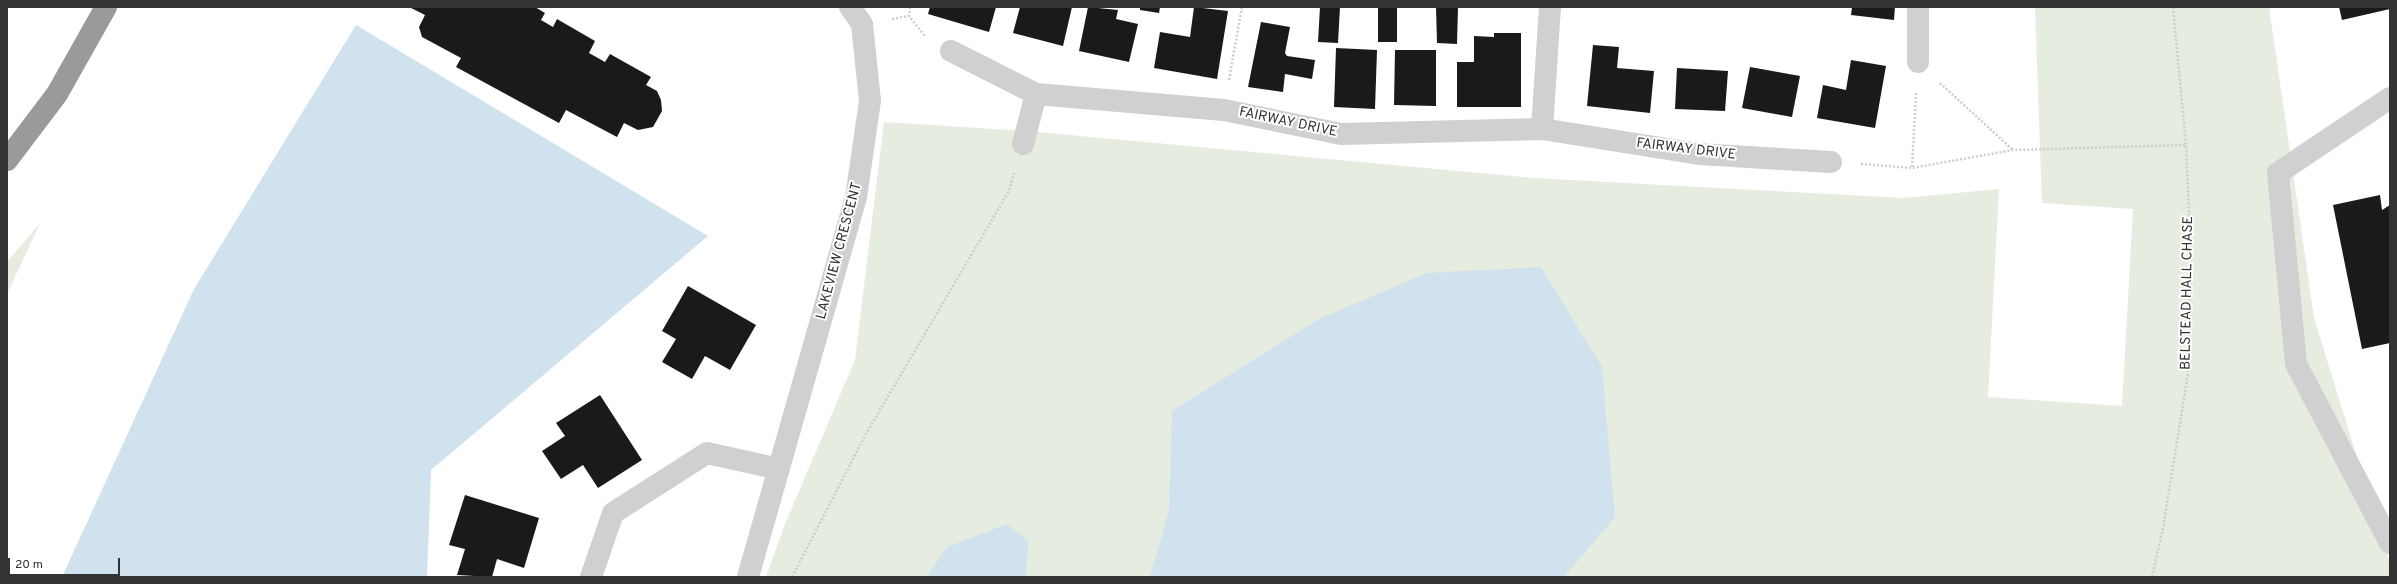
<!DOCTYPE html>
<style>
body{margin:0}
#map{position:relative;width:2397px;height:584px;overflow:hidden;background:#fff;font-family:Overpass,sans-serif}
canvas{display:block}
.frame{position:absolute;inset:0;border:8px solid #333;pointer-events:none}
.scale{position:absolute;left:8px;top:558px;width:112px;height:18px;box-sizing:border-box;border:2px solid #333;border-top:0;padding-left:5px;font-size:12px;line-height:14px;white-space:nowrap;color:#333;-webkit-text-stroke:3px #fff;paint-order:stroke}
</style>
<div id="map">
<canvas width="2397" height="584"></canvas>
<div class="frame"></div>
<div class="scale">20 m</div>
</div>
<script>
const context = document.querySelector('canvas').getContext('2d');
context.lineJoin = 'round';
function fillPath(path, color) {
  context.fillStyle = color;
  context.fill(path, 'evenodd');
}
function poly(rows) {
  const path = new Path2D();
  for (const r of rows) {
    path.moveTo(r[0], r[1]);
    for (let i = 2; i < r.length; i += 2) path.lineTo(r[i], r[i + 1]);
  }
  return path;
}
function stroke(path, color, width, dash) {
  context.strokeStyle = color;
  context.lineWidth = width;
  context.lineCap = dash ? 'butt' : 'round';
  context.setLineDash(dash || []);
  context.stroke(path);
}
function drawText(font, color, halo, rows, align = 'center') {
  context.font = font + ' Overpass,sans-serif';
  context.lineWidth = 4;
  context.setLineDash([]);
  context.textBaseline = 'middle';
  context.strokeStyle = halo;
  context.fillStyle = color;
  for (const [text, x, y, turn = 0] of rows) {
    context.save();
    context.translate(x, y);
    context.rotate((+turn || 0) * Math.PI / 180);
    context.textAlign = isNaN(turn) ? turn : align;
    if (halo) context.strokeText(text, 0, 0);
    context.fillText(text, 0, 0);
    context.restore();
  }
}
fillPath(poly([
 [2035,7,2269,7,2314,318,2390,564,2390,577,766,577,785,524,855,360,884,122,1026,131,1534,178,1903,198,1999,189,1988,397,2122,406,2133,209,2042,203],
 [40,223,7,294,7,262]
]), '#e6ecdf');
fillPath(poly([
 [356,25,708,236,431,470,427,577,62,577,194,289],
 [1541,267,1602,367,1615,517,1564,577,1150,577,1169,510,1172,411,1319,319,1427,273],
 [1007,524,1028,541,1026,577,927,577,947,547]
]), '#cfe2ee');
fillPath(poly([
 [409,7,535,7,545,13,541,20,553,27,557,19,595,41,589,53,605,62,610,54,651,77,646,85,657,91,661,100,662,111,653,127,638,130,624,123,617,137,566,110,559,123,456,67,461,58,422,37,419,27,425,15],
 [930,7,996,7,989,32,928,14],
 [1020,7,1072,7,1063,46,1013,33],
 [1088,7,1118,10,1116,19,1138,24,1129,62,1079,51],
 [1140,7,1160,7,1159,13,1140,10],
 [1194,7,1228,11,1217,79,1154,68,1160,32,1190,37],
 [1320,7,1340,7,1338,43,1318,42],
 [1378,7,1397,7,1397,42,1378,42],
 [1436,7,1458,7,1457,44,1437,43],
 [1852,7,1895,7,1894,20,1851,15],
 [2339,7,2390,7,2390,9,2342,20],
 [1261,22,1290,27,1285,53,1287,56,1315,60,1312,79,1285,74,1283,92,1248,87],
 [1494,33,1521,33,1521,107,1457,107,1457,62,1474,62,1474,36,1494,37],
 [1593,45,1619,47,1617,68,1654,71,1650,113,1587,106],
 [1336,48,1377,50,1375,109,1334,107],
 [1395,50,1436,50,1436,106,1394,105],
 [1851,60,1886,66,1875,128,1817,118,1823,85,1846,90],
 [1750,67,1800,76,1792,117,1742,108],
 [1677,68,1728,71,1725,111,1675,109],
 [2380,195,2382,210,2390,205,2390,343,2362,349,2333,205],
 [688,286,756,325,730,370,705,356,692,379,662,362,676,339,662,331],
 [600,395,642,460,598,488,583,465,561,479,542,451,565,436,556,423],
 [465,495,539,518,524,568,497,559,492,577,457,575,465,549,449,545]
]), '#1a1a1a');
stroke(poly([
 [910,7,909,16,925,36],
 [892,19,909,16],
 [1229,80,1242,7],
 [1940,83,2013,150],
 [1916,93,1912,168,2013,150,2186,145],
 [1861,164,1912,168],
 [792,577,867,432,1009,191,1014,173],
 [2152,577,2163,528,2188,374,2191,256,2186,145,2173,7]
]), '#cdcdcd', 2.5, [2, 2]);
stroke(poly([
 [2390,98,2278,173,2296,364,2390,543]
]), '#d0d0d0', 22);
stroke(poly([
 [951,51,1036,94,1224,110,1341,134,1542,129,1699,154,1831,162],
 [1918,62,1918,7],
 [1542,129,1550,7],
 [1023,144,1036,94],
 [591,577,613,513,707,453,779,469],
 [748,577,856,197,870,101,862,24,850,7]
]), '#d0d0d0', 22);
stroke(poly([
 [7,160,57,94,106,7]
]), '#9a9a9a', 22);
drawText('14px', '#333', '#fff', [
 ["FAIRWAY DRIVE",1288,123,12],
 ["FAIRWAY DRIVE",1686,150,7],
 ["LAKEVIEW CRESCENT",840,251,-75],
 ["BELSTEAD HALL CHASE",2188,293,-89]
]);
</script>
